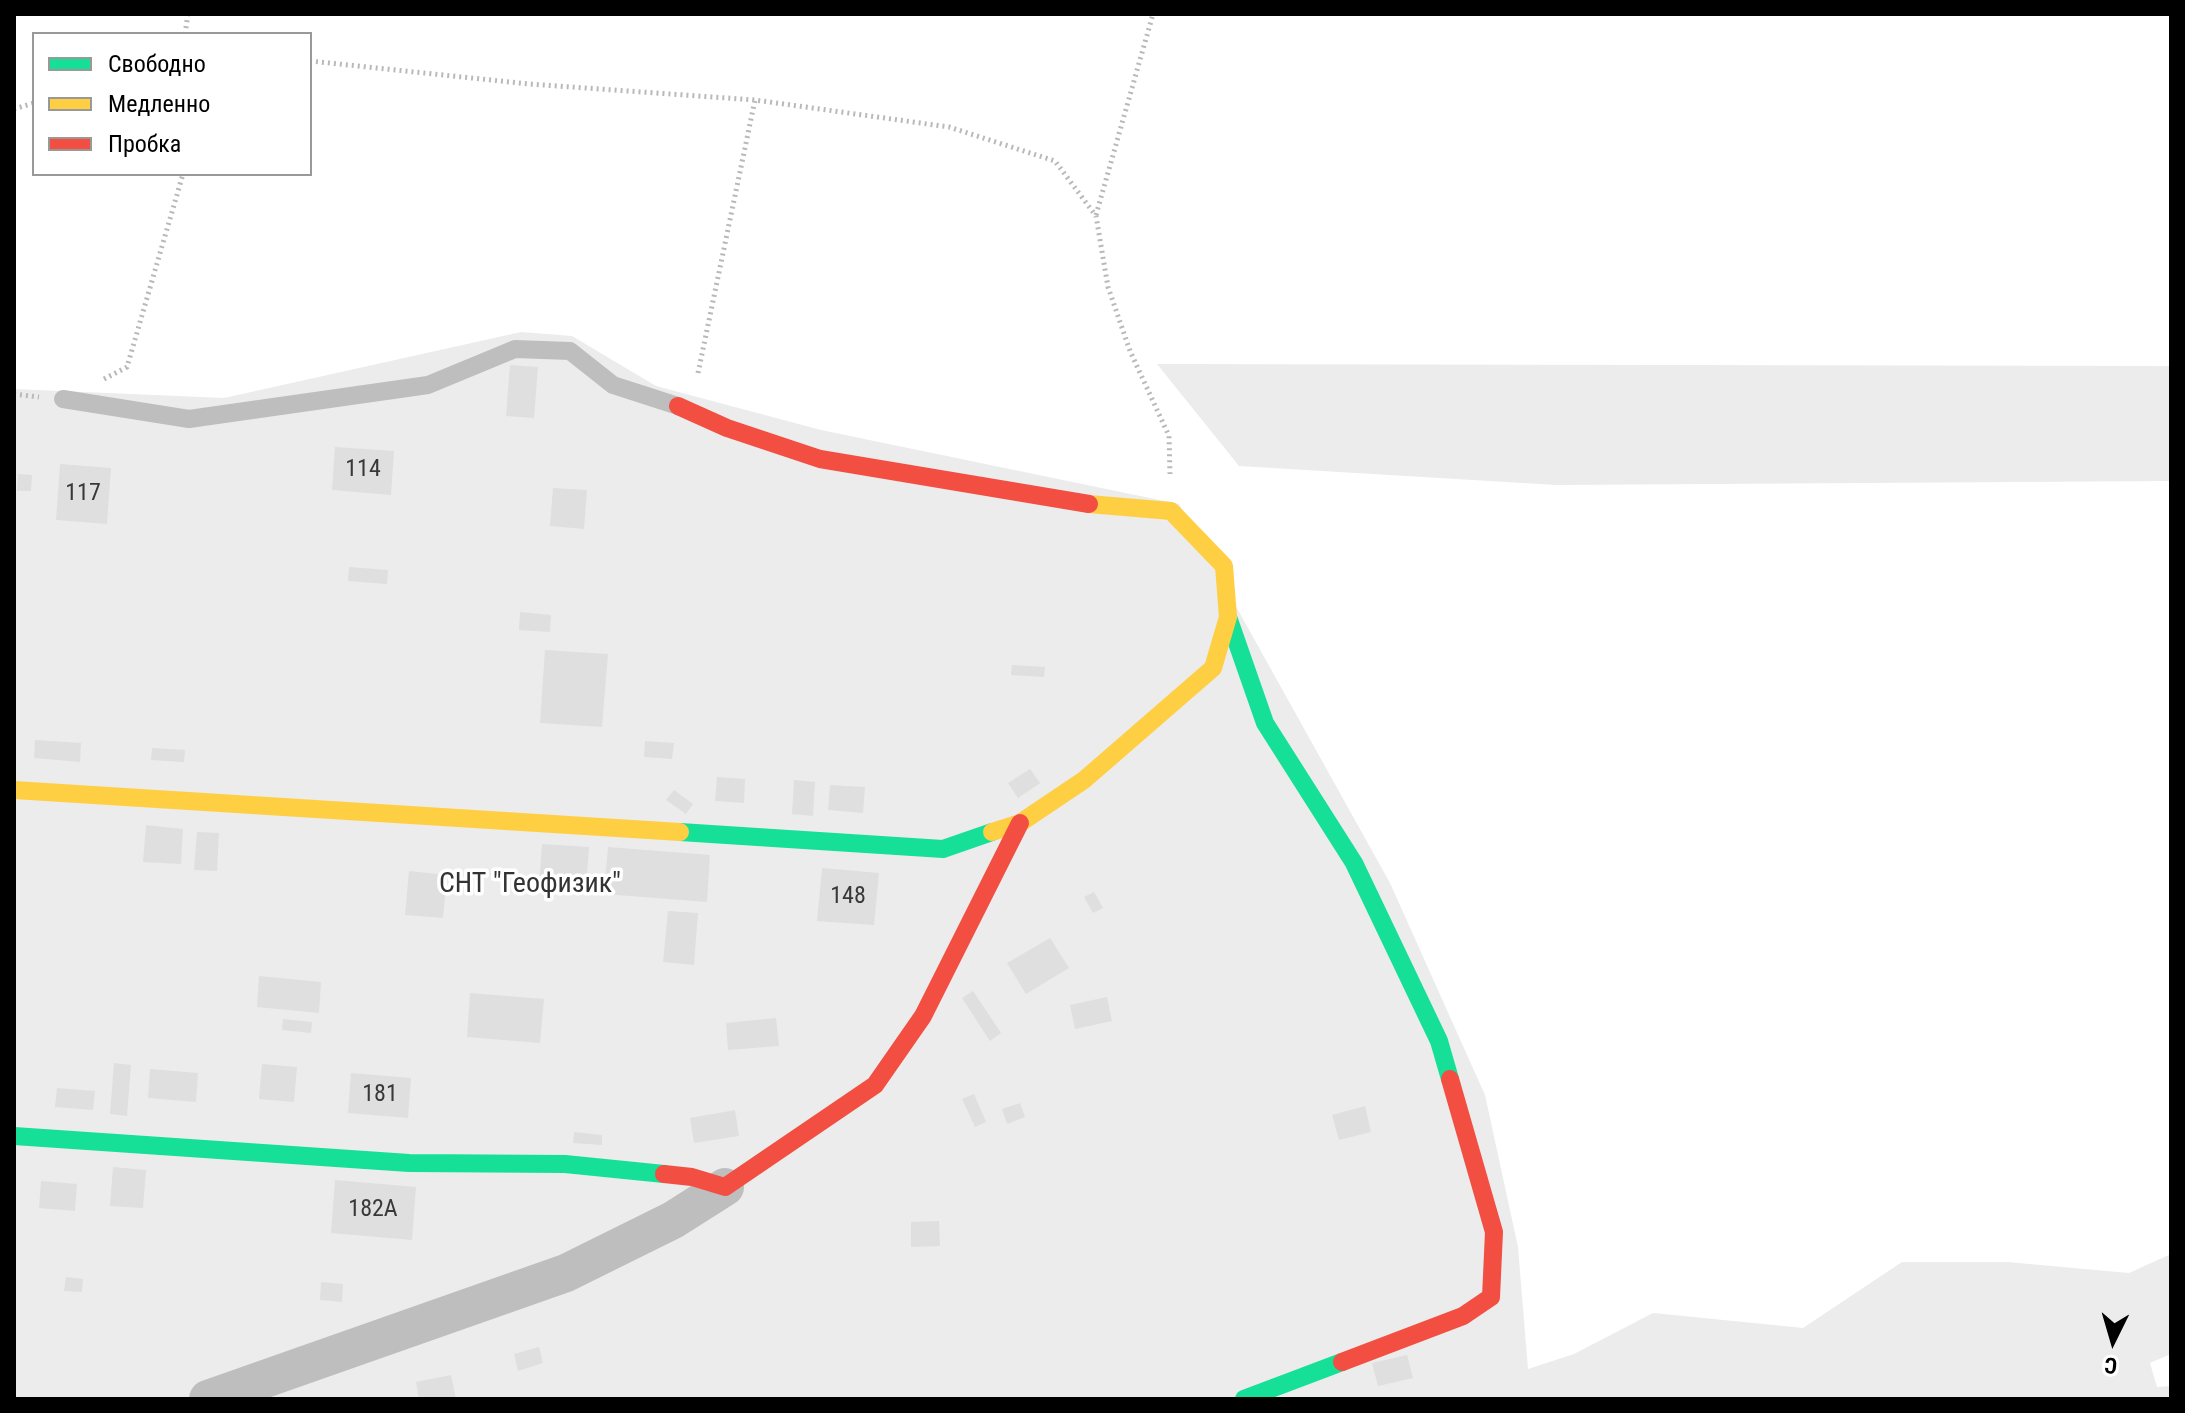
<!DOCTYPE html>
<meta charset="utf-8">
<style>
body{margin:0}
#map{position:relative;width:2185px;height:1413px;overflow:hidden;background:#fff;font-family:"Roboto Condensed",sans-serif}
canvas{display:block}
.frame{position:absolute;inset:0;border:16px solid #000;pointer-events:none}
.legend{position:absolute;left:32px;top:32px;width:280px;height:144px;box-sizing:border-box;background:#fff;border:2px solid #999;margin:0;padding:10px 14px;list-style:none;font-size:24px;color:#000}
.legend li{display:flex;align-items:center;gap:16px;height:40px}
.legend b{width:40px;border:2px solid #999}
.north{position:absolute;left:2073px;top:1301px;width:80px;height:80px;-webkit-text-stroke:6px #fff;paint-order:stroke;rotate:185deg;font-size:22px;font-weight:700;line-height:32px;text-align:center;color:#000}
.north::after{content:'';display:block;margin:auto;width:28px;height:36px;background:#000;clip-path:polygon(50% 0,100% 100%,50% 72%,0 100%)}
</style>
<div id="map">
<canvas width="2185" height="1413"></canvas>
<div class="frame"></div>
<ul class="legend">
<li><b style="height:10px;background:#16e098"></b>Свободно</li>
<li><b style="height:10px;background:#ffcf43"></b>Медленно</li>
<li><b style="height:10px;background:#f24e42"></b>Пробка</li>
</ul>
<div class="north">С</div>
</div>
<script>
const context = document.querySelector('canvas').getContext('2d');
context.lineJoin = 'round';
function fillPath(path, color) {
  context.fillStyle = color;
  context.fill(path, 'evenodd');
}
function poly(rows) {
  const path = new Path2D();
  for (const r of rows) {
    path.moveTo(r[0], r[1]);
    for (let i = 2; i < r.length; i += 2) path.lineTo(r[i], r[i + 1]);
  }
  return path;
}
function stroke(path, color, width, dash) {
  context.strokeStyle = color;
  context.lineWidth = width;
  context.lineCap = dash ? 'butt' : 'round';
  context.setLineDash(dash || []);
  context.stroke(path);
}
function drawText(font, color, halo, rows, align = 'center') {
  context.font = font + ' "Roboto Condensed",sans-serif';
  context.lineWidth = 7;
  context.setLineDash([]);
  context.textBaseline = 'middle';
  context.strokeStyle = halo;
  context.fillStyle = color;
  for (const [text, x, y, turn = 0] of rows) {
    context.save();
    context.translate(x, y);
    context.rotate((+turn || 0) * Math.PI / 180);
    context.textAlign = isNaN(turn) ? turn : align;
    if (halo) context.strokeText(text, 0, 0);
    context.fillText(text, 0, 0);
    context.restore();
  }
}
fillPath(poly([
 [521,332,572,336,656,386,821,430,1179,504,1390,883,1485,1095,1518,1247,1528,1369,1574,1354,1653,1313,1803,1328,1902,1262,2007,1262,2129,1273,2171,1254,2171,1354,2150,1363,2157,1387,2171,1386,2171,1399,14,1399,14,389,224,398],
 [1157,364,2171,366,2171,481,1556,485,1239,466]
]), '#ececec');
fillPath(poly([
 [510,365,538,367,534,418,506,416],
 [335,447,394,451,391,495,332,490],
 [60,464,111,468,107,524,56,520],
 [18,474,32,475,31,491,17,491],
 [553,488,587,490,584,529,550,526],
 [349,567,388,570,387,584,348,581],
 [520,612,551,615,550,632,519,630],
 [545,650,608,654,602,727,540,723],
 [1012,665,1045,667,1044,677,1011,675],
 [35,740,81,743,80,762,34,758],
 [645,741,674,743,672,759,644,757],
 [152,748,185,750,184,762,151,760],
 [1030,769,1040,783,1018,798,1008,783],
 [717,777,745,779,744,803,715,801],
 [794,780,815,782,813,816,792,814],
 [830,785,865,787,863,813,828,810],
 [674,790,693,804,686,814,666,800],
 [146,825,183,829,181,864,143,862],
 [197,832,219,833,217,871,194,870],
 [542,844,589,847,586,890,539,887],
 [608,847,710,855,707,902,604,894],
 [822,868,879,873,874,925,817,921],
 [409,871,447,875,443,918,405,915],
 [1094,892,1103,908,1093,913,1084,897],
 [668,911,698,913,694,965,663,962],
 [1050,938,1069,968,1026,994,1007,963],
 [259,976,321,982,319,1013,257,1007],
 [973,991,1001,1033,990,1041,962,998],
 [470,993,544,999,540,1043,467,1037],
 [1107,997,1112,1021,1075,1029,1070,1005],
 [776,1018,779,1046,728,1050,726,1023],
 [283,1019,312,1022,311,1033,282,1030],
 [114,1063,131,1065,127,1116,110,1114],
 [262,1064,297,1067,294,1102,259,1099],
 [150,1069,198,1073,196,1102,148,1098],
 [351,1073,411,1078,408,1118,348,1113],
 [57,1088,95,1091,93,1110,55,1107],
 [974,1094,986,1122,975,1127,962,1099],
 [1020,1103,1025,1117,1007,1124,1002,1109],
 [1365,1106,1371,1132,1339,1140,1332,1115],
 [735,1110,739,1136,694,1143,690,1118],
 [574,1132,602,1135,602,1145,573,1143],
 [113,1167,146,1170,143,1208,110,1206],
 [335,1180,416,1187,412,1240,331,1233],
 [41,1181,77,1184,75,1211,39,1208],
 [939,1221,940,1246,911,1247,911,1222],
 [66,1277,83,1279,82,1292,64,1291],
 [321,1282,343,1284,342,1302,320,1300],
 [539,1347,543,1363,518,1371,514,1354],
 [1407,1355,1413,1378,1378,1386,1372,1363],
 [451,1375,456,1399,419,1399,416,1382]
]), '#dfdfdf');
stroke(poly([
 [185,34,188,14],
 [310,61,529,84,755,100,949,127,1055,161,1096,216,1108,287,1130,351,1169,436,1170,474],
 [14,109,34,103],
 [1096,215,1153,14],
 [698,373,755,100],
 [104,379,127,367,183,174],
 [14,394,39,397]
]), '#b9b9b9', 5, [2, 4]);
stroke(poly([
 [63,399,189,419,428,385,515,349,570,351,613,385,678,406]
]), '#bebebe', 18);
stroke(poly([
 [208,1399,566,1273,673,1220,725,1187]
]), '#bebebe', 38);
stroke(poly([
 [1228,617,1265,723,1354,863,1439,1041,1450,1079],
 [680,832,943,849,992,832],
 [14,1136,409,1163,565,1164,664,1174],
 [1244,1399,1342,1362]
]), '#16e098', 18);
stroke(poly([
 [14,790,680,832],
 [992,832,1020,823,1084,780,1213,668,1228,617,1224,566,1171,511,1089,504]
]), '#ffcf43', 18);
stroke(poly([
 [678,406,727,428,820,459,1089,504],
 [664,1174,692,1177,725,1187,875,1085,923,1016,1020,823],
 [1342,1362,1463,1316,1491,1297,1494,1232,1450,1079]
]), '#f24e42', 18);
drawText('24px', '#383838', null, [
 ["114",363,470],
 ["117",83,494],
 ["148",848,897],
 ["181",380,1095],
 ["182А",373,1210]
]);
drawText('28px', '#333', '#fff', [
 ["СНТ \"Геофизик\"",530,885]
]);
</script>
